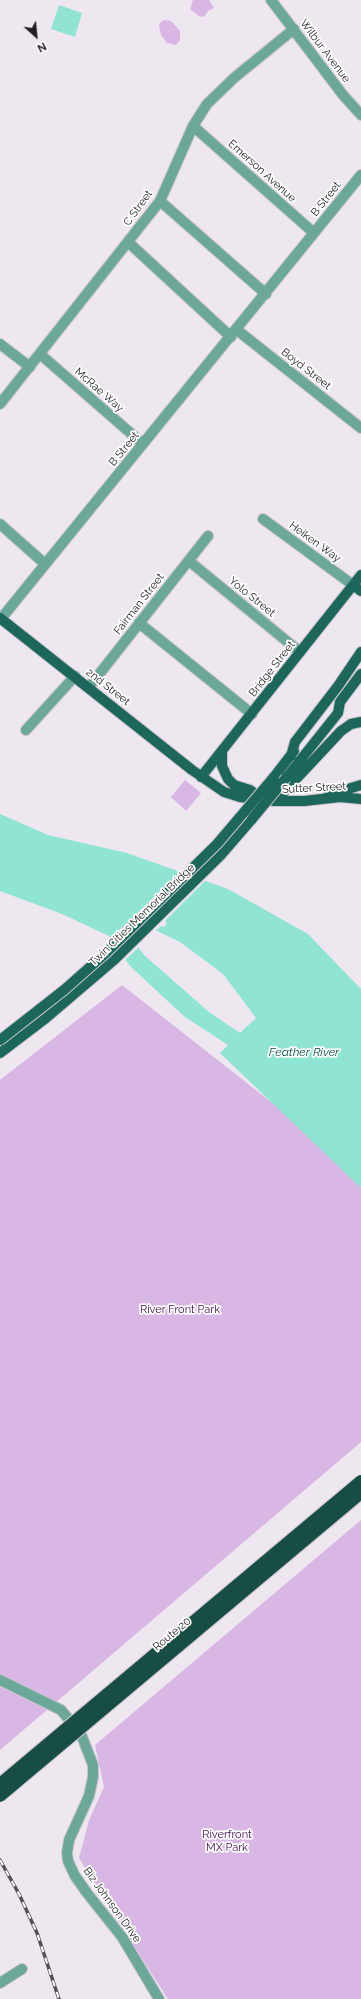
<!DOCTYPE html>
<style>
body{margin:0}
#map{position:relative;width:361px;height:1999px;overflow:hidden;background:#eee7f0;font-family:Raleway,sans-serif}
canvas{display:block}
.north{position:absolute;left:16px;top:16px;width:40px;height:40px;-webkit-text-stroke:3px #fff;paint-order:stroke;rotate:153deg;font-size:11px;font-weight:700;line-height:16px;text-align:center;color:#201e20}
.north::after{content:'';display:block;margin:auto;width:14px;height:18px;background:#201e20;clip-path:polygon(50% 0,100% 100%,50% 72%,0 100%)}
</style>
<div id="map">
<canvas width="361" height="1999"></canvas>
<div class="north">N</div>
</div>
<script>
const context = document.querySelector('canvas').getContext('2d');
context.lineJoin = 'round';
function fillPath(path, color) {
  context.fillStyle = color;
  context.fill(path, 'evenodd');
}
function poly(rows) {
  const path = new Path2D();
  for (const r of rows) {
    path.moveTo(r[0], r[1]);
    for (let i = 2; i < r.length; i += 2) path.lineTo(r[i], r[i + 1]);
  }
  return path;
}
function stroke(path, color, width, dash) {
  context.strokeStyle = color;
  context.lineWidth = width;
  context.lineCap = dash ? 'butt' : 'round';
  context.setLineDash(dash || []);
  context.stroke(path);
}
function drawText(font, color, halo, rows, align = 'center') {
  context.font = font + ' Raleway,sans-serif';
  context.lineWidth = 3.5;
  context.setLineDash([]);
  context.textBaseline = 'middle';
  context.strokeStyle = halo;
  context.fillStyle = color;
  for (const [text, x, y, turn = 0] of rows) {
    context.save();
    context.translate(x, y);
    context.rotate((+turn || 0) * Math.PI / 180);
    context.textAlign = isNaN(turn) ? turn : align;
    if (halo) context.strokeText(text, 0, 0);
    context.fillText(text, 0, 0);
    context.restore();
  }
}
fillPath(poly([
 [193,0,209,0,214,8,208,11,205,16,200,17,190,9],
 [165,20,171,21,180,31,180,40,176,45,167,43,161,35,159,25,162,21],
 [185,780,201,793,186,811,171,797],
 [122,985,331,1149,361,1178,361,1442,0,1750,0,1080],
 [361,1520,361,1999,168,1999,97,1889,79,1858,89,1820,104,1787,95,1745]
]), '#d9b7e5');
fillPath(poly([
 [59,5,82,13,75,37,51,29],
 [0,814,48,835,127,853,228,889,308,934,361,989,361,1188,220,1053,228,1045,185,1017,130,966,109,936,62,914,0,891],
 [140,930,157,931,180,942,223,974,256,1018,240,1033,209,1012,144,955,134,941]
]), '#8fe5d1');
fillPath(poly([
 [182,870,207,879,165,921,167,924,164,927,161,926,153,933,141,932,136,941,140,946,124,961,109,940]
]), '#eee7f0');
const minor = poly([
 [271,0,343,95,361,115],
 [193,126,314,233],
 [160,201,266,294],
 [128,242,231,337],
 [237,330,361,428],
 [0,344,30,367],
 [40,354,143,444],
 [0,404,160,201,193,126,207,104,234,78,294,29],
 [263,519,353,585],
 [0,524,45,564],
 [189,561,300,652],
 [0,620,361,175],
 [139,623,252,714],
 [89,687,208,536],
 [26,730,75,676],
 [0,1680,61,1710,81,1734,93,1765,93,1777,89,1796,69,1840,67,1853,68,1861,75,1876,87,1893,122,1937,159,1999],
 [0,1983,22,1969]
]);
const major = poly([
 [353,585,361,591],
 [0,618,192,770,224,792,240,797,274,801,304,801,340,797,361,799],
 [222,751,222,766,228,779,234,785,250,790,262,799],
 [291,756,295,742,338,686,361,652],
 [201,777,361,575],
 [274,777,294,751],
 [286,778,338,713,340,702,361,674],
 [282,794,341,731,351,724,361,722],
 [328,795,361,785],
 [0,1053,46,1018,114,960,220,856,252,819]
]);
stroke(minor, '#c9c3cb', 12);
stroke(major, '#c9c3cb', 12);
stroke(minor, '#6ca89a', 10);
stroke(major, '#1c6759', 10);
const rail = poly([
 [0,1860,19,1894,37,1933,59,1999]
]);
stroke(rail, '#545155', 3.5);
stroke(rail, '#fff', 2, [6]);
const majorBridge = poly([
 [252,819,286,778],
 [0,1040,64,990,107,952,217,844,274,777]
]);
const highwayBridge = poly([
 [0,1784,361,1481],
 [0,1796,361,1493]
]);
stroke(majorBridge, '#c9c3cb', 12, []);
stroke(highwayBridge, '#c9c3cb', 14, []);
stroke(majorBridge, '#1c6759', 10);
stroke(highwayBridge, '#174d43', 12);
drawText('11px', '#201e20', '#fff', [
 ["Wilbur Avenue",325,51,53],
 ["Emerson Avenue",262,171,42],
 ["B Street",326,199,-52],
 ["C Street",138,208,-54],
 ["Boyd Street",306,369,38],
 ["McRae Way",99,390,41],
 ["B Street",124,449,-51],
 ["Heiken Way",315,542,36],
 ["Yolo Street",252,597,39],
 ["Fairman Street",139,604,-52],
 ["Bridge Street",272,669,-52],
 ["2nd Street",108,687,38],
 ["Sutter Street",314,788,-3],
 ["Twin Cities Memorial Bridge",142,915,-44],
 ["Route 20",172,1634,-40],
 ["Biz Johnson Drive",112,1905,54]
]);
drawText('11px', '#400c4e', '#fff', [
 ["River Front Park",180,1310],
 ["Riverfront",227,1835],
 ["MX Park",227,1848]
]);
drawText('italic 12px', '#004e42', '#fff', [
 ["Feather River",304,1052]
]);
</script>
